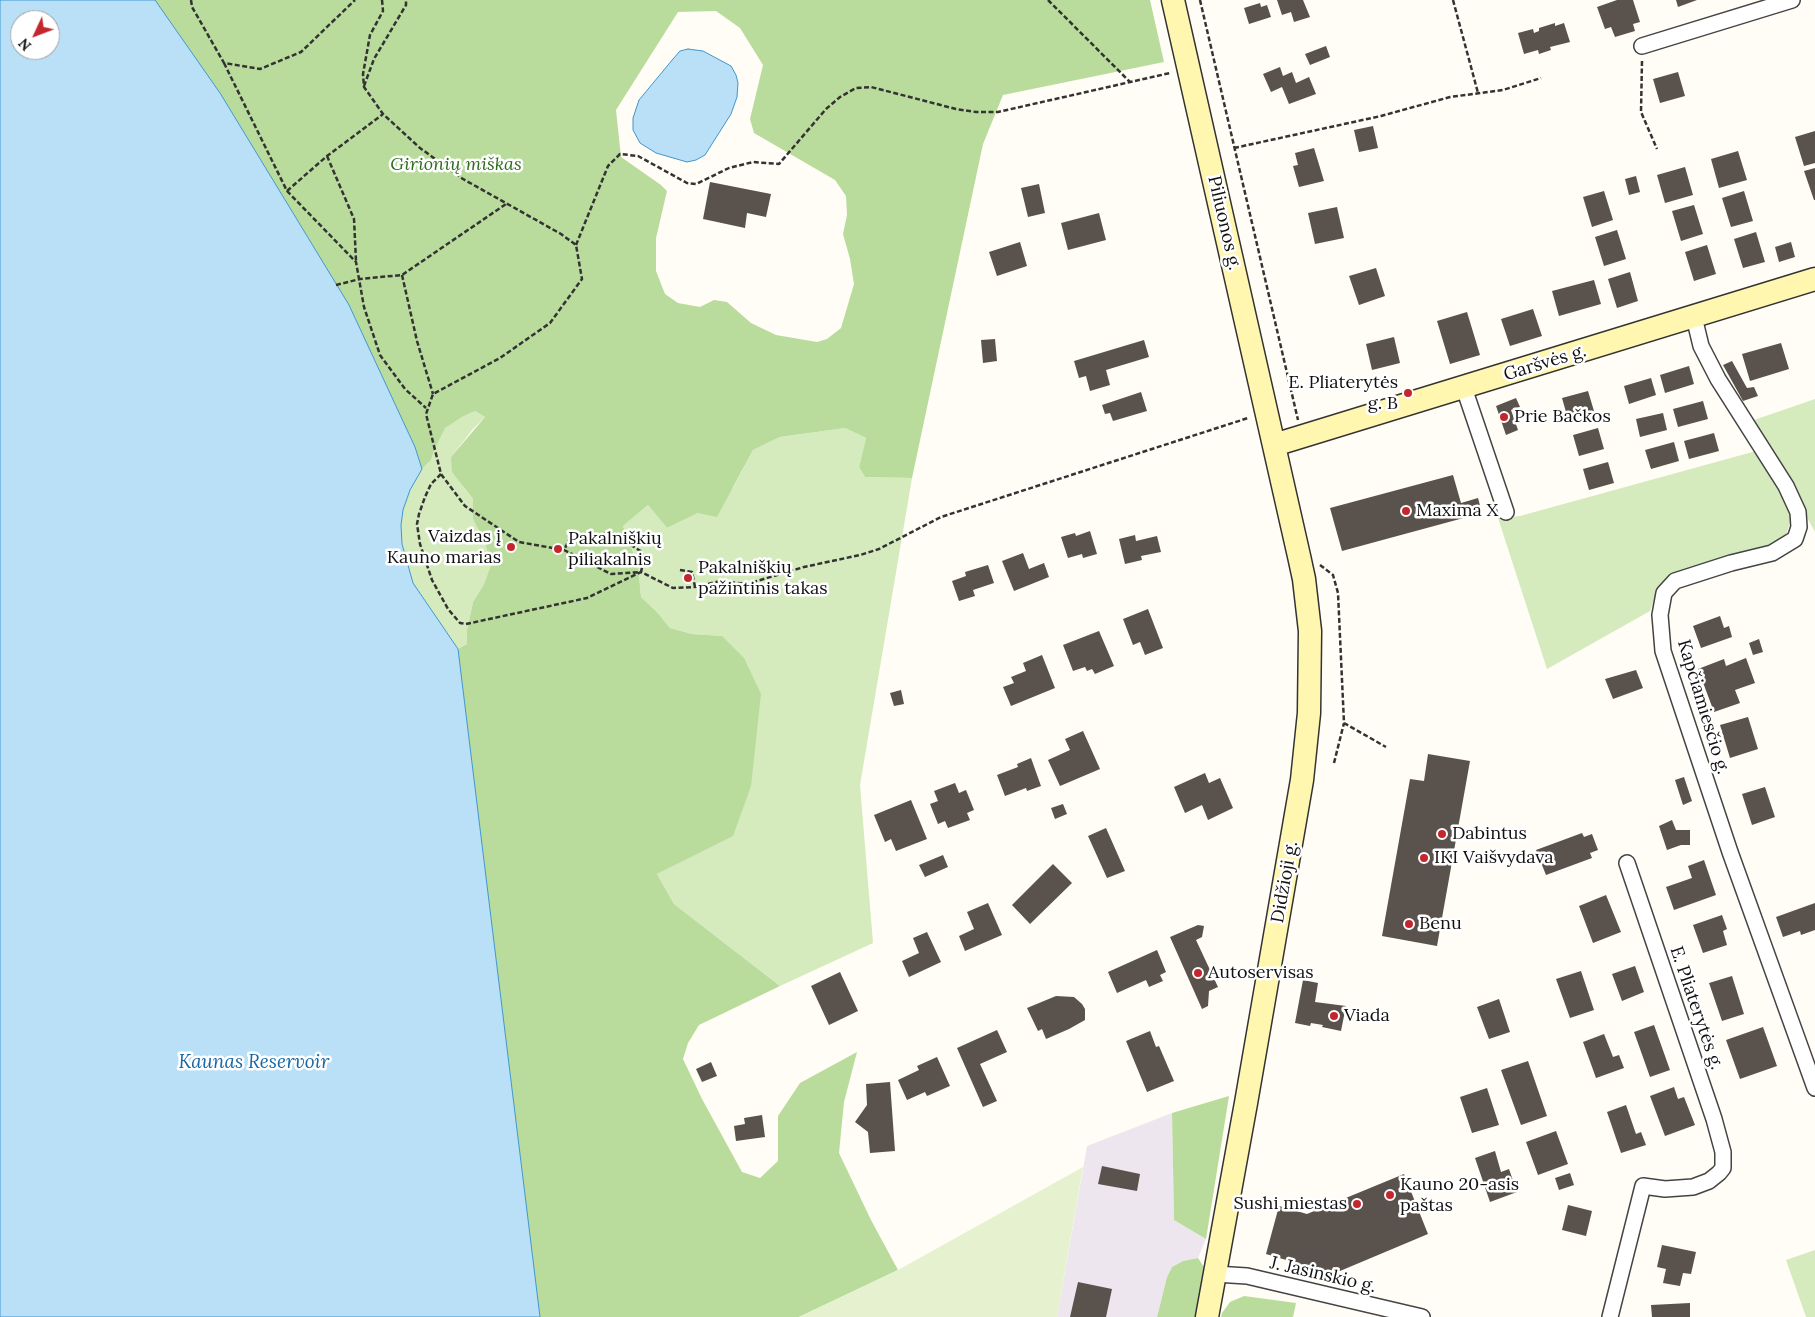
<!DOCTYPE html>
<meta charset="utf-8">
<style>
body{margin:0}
#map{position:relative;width:1815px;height:1317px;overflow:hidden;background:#fffdf5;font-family:Lora,serif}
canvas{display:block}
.north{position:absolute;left:10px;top:10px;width:50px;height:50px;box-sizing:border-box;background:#fff;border:1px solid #a0a0a0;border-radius:50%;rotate:227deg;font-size:14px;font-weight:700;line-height:20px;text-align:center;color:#111}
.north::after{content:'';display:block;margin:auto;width:18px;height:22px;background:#c4262e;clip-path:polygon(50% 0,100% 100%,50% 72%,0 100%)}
</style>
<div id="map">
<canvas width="1815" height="1317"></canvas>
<div class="north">N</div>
</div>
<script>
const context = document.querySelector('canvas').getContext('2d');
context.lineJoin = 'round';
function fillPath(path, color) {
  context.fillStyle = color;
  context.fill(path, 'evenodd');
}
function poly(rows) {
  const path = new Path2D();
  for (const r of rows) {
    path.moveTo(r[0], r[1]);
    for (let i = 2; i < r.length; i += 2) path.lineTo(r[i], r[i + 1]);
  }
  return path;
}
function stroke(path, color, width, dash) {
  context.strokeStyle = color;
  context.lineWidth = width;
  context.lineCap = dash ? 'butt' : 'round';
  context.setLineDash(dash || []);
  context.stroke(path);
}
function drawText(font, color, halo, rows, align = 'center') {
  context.font = font + ' Lora,serif';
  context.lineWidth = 5;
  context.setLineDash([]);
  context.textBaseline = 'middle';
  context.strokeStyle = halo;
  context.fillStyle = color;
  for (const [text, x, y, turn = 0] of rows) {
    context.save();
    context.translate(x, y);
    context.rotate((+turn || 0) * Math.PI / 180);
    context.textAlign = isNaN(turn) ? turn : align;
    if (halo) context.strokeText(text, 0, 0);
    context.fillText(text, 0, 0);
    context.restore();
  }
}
fillPath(poly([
 [1172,1113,1174,1220,1206,1239,1198,1258,1183,1261,1172,1267,1167,1277,1157,1317,1057,1317,1087,1146]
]), '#eee6ef');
fillPath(poly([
 [1815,399,1815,532,1754,420],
 [475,411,485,417,473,429,451,457,464,488,473,499,473,519,485,543,491,565,484,584,473,602,467,630,467,644,458,649,413,583,402,544,401,525,403,510,410,490,422,469,431,460,435,448,444,428,462,417],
 [845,428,866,438,859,467,865,477,912,478,860,785,873,943,780,986,674,904,657,874,733,835,722,636,692,634,670,628,657,612,641,597,638,565,623,526,648,505,667,528,698,513,733,488,753,450,780,437],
 [1756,451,1793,515,1786,534,1777,542,1678,572,1658,589,1650,611,1547,669,1498,518,1520,516],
 [1815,1250,1815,1317,1806,1317,1786,1260]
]), '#d5ebbd');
fillPath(poly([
 [155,0,1150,0,1164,62,1003,95,983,144,912,478,865,477,859,467,866,438,845,428,780,437,753,450,717,517,698,513,667,528,648,505,623,526,638,565,641,597,657,612,670,628,692,634,722,636,744,658,761,694,751,786,733,836,657,874,674,904,780,986,699,1025,688,1043,683,1059,702,1099,742,1172,760,1178,778,1161,778,1116,800,1083,857,1052,844,1102,839,1153,871,1220,898,1270,799,1317,540,1317,458,649,467,644,467,630,473,602,484,584,491,565,485,543,473,519,473,499,452,472,451,457,485,417,475,411,462,417,445,428,435,448,431,460,422,469,415,447,349,305,220,93],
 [716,11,740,28,763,65,750,119,754,133,835,180,846,196,847,215,843,234,850,259,854,284,841,328,827,339,817,342,776,335,751,323,727,302,714,300,700,307,678,303,665,294,656,271,656,238,667,191,661,185,621,157,616,110,678,12],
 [1229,1096,1206,1239,1174,1220,1172,1113],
 [1198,1258,1204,1267,1195,1317,1157,1317,1167,1277,1172,1267,1183,1261],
 [1244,1296,1296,1303,1293,1317,1221,1317,1222,1313,1230,1302]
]), '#b9dc9c');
fillPath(poly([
 [1083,1167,1057,1317,799,1317,898,1270]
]), '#e6f2cf');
const water = poly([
 [0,0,155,0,220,93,349,305,415,447,422,469,410,490,403,510,401,525,402,544,413,583,458,649,540,1317,0,1317,0,0],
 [20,20,50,20,50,50,20,50,20,20],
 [688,49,703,51,731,66,736,75,738,83,737,97,731,114,705,155,696,160,687,162,656,153,640,143,633,130,633,118,639,100,673,59,680,51,688,49]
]);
fillPath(water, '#b9e0f7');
stroke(water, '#3f96cf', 1);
fillPath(poly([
 [1277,0,1303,0,1310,17,1294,22,1291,12,1282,15],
 [1617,0,1633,0,1640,22,1633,24,1635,31,1615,37,1611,27,1605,29,1597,7],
 [1676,0,1697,0,1678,7],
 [1260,3,1261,7,1267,5,1271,17,1249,24,1244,8],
 [1555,23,1555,26,1564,23,1570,42,1550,47,1551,50,1539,54,1538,50,1524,54,1518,33,1533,29,1534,33,1539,31,1539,28],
 [1326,46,1330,57,1310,65,1305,54],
 [1280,67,1283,76,1292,72,1296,83,1309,77,1316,94,1289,104,1282,87,1271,92,1263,74],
 [1678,72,1685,96,1660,103,1653,79],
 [1373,126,1378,148,1359,152,1354,130],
 [1815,131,1815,163,1804,166,1795,137],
 [1314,148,1324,181,1299,187,1293,166,1298,165,1295,153],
 [1738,151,1747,180,1719,188,1711,159],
 [1685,167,1693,195,1665,203,1657,175],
 [1815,168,1815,200,1814,200,1804,171],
 [1636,176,1640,192,1629,195,1625,179],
 [710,182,771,194,766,217,747,213,745,228,703,219],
 [1039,184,1045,213,1028,217,1021,188],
 [1604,191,1613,220,1592,227,1583,197],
 [1744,191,1753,221,1731,227,1722,198],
 [1694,205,1703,234,1681,241,1672,211],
 [1337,207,1344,238,1315,244,1308,213],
 [1099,213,1106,240,1068,250,1061,223],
 [1617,230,1626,259,1604,266,1595,237],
 [1756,232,1765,262,1743,268,1734,239],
 [1020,242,1027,266,997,276,989,252],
 [1791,242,1795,257,1779,262,1775,247],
 [1707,245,1716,274,1694,281,1685,252],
 [1376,268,1385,296,1359,305,1349,276],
 [1630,272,1638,301,1617,308,1608,279],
 [1594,280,1601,304,1559,316,1552,291],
 [1533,309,1542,336,1510,346,1501,319],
 [1467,312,1480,355,1450,364,1437,321],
 [1394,337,1400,363,1372,370,1366,344],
 [995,339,997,361,983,363,981,340],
 [1144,340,1149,357,1106,370,1110,385,1090,391,1086,376,1079,378,1074,361],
 [1781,343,1789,369,1750,381,1742,354],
 [1732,361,1747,388,1754,387,1758,396,1743,401,1723,365],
 [1689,366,1694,384,1665,393,1660,375],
 [1651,378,1656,395,1629,404,1624,386],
 [1588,391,1594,411,1568,419,1562,398],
 [1141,392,1147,411,1113,421,1110,413,1105,414,1102,405],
 [1516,398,1520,407,1511,410,1518,430,1506,435,1496,406],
 [1703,401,1708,419,1678,427,1673,409],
 [1663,413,1667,430,1640,437,1636,419],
 [1598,428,1604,449,1579,456,1573,435],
 [1714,433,1719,451,1689,459,1684,441],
 [1674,442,1679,461,1651,469,1645,450],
 [1608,462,1614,483,1589,490,1583,469],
 [1453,475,1461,503,1478,498,1482,513,1342,551,1330,508],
 [1090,531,1097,554,1083,558,1082,554,1068,558,1061,537,1075,533,1076,536],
 [1135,535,1136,541,1157,536,1161,552,1141,556,1142,560,1125,564,1119,539],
 [1023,553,1029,569,1044,563,1049,577,1014,591,1002,561],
 [988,565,994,583,973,590,975,596,959,601,952,581,966,576,965,572],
 [1148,609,1163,648,1145,655,1140,642,1133,645,1123,619],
 [1720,616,1724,628,1729,626,1732,637,1701,648,1693,626],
 [1099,631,1114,666,1095,674,1092,669,1087,671,1085,667,1073,671,1063,645],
 [1759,639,1763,652,1753,655,1749,643],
 [1042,655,1055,688,1011,706,1003,687,1014,683,1011,677,1026,671,1023,663],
 [1746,658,1755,683,1735,690,1740,703,1714,712,1698,669,1724,659,1726,666],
 [1636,670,1643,688,1613,699,1605,679],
 [901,690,904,704,894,706,890,693],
 [1748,717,1758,749,1730,758,1720,725],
 [1083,731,1100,769,1060,786,1048,760,1070,750,1065,739],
 [1428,754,1470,761,1437,946,1382,936,1410,779,1424,781],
 [1031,758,1041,786,1027,791,1026,788,1005,796,997,775,1018,767,1017,764],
 [1205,773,1209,783,1220,778,1233,808,1208,820,1202,805,1185,813,1174,787],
 [1684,777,1692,801,1683,805,1675,780],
 [955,783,959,793,966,790,974,810,967,813,970,820,948,828,945,821,938,824,930,804,938,801,934,791],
 [1765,787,1775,817,1752,825,1742,794],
 [911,800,927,839,896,851,891,839,885,842,874,815],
 [1063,804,1067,814,1055,819,1051,808],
 [1672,820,1676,830,1690,830,1690,845,1681,845,1667,850,1659,826],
 [1106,828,1125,871,1107,878,1088,836],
 [1582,833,1584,837,1592,834,1598,850,1590,853,1592,858,1546,875,1536,850],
 [943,855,948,867,925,877,919,865],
 [1704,860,1716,895,1674,910,1666,887,1692,878,1688,866],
 [1053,864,1072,883,1030,924,1012,905],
 [1606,895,1621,932,1593,943,1579,906],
 [988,903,1002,935,965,951,959,936,974,929,967,912],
 [1815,903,1815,930,1801,935,1800,931,1783,937,1776,917],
 [1722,915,1727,929,1723,931,1727,945,1703,953,1693,925],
 [1198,925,1204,926,1202,937,1196,940,1218,987,1209,991,1208,1006,1202,1009,1170,937],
 [927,932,941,962,909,977,902,961,919,953,913,938],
 [1157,950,1166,972,1160,975,1163,981,1149,987,1146,980,1117,993,1108,972],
 [1635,966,1644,992,1622,1001,1612,974],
 [1581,971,1594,1010,1570,1018,1556,979],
 [840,972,858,1011,829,1025,811,986],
 [1732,976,1744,1014,1722,1021,1709,983],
 [1303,980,1318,983,1315,1002,1346,1006,1341,1031,1322,1027,1323,1025,1311,1023,1310,1026,1295,1023],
 [1056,996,1074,997,1082,1004,1085,1009,1085,1020,1069,1029,1046,1039,1042,1029,1038,1031,1027,1008],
 [1499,999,1510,1032,1489,1039,1477,1007],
 [1654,1025,1670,1070,1650,1077,1634,1032],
 [1763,1027,1777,1066,1740,1079,1726,1040],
 [997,1030,1007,1052,980,1064,997,1101,983,1107,957,1048],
 [1150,1031,1156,1047,1159,1046,1174,1081,1147,1092,1126,1041],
 [1604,1034,1613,1057,1619,1055,1624,1068,1596,1078,1583,1042],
 [937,1057,950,1086,927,1096,925,1092,907,1100,898,1080,919,1070,917,1066],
 [1528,1061,1547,1116,1521,1125,1501,1070],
 [711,1062,717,1076,702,1082,696,1069],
 [890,1082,895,1151,870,1153,868,1132,855,1122,867,1105,866,1084],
 [1674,1087,1678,1099,1684,1097,1695,1125,1665,1136,1650,1096],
 [1487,1088,1499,1125,1472,1133,1460,1097],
 [1626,1105,1636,1134,1641,1132,1646,1145,1621,1153,1607,1112],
 [762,1115,765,1137,736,1141,734,1126,745,1124,744,1118],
 [1556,1131,1568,1164,1538,1175,1526,1142],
 [1495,1151,1501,1172,1509,1169,1517,1192,1490,1202,1475,1158],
 [1102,1166,1140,1174,1137,1191,1098,1184],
 [1570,1173,1574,1185,1559,1190,1555,1178],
 [1404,1174,1428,1234,1340,1271,1320,1270,1266,1254,1279,1206,1307,1214],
 [1568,1205,1592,1211,1586,1236,1562,1230],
 [1662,1245,1696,1252,1691,1274,1683,1273,1680,1286,1663,1283,1666,1269,1657,1267],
 [1078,1282,1112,1289,1106,1317,1070,1317],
 [1690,1303,1690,1317,1652,1317,1651,1305]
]), '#5a524d');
const minor = poly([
 [1642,46,1792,0],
 [1694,317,1701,346,1718,379,1786,486,1798,512,1799,527,1795,539,1772,553,1731,563,1675,581,1664,593,1660,615,1663,651,1730,852,1815,1088],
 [1464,388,1506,512],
 [1215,1274,1247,1276,1422,1317],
 [1610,1317,1643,1186,1665,1189,1693,1187,1709,1181,1719,1173,1723,1168,1723,1152,1714,1119,1627,863]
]);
const secondary = poly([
 [1173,0,1299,556,1304,579,1310,631,1309,713,1302,780,1246,1103,1207,1317],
 [1274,445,1815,279]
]);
stroke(minor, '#444', 18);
stroke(secondary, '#333', 25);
stroke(poly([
 [191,0,192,7,224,63,260,69,301,52,355,0],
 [382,0,383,11,370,35,363,74,364,87,383,114,420,148,463,179,561,234,576,245,582,279,550,323,500,358,433,394,426,414,441,474,465,506,519,542,564,550,611,574,641,572,644,559,642,552,612,533,570,538,564,550],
 [1048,0,1130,82],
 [1200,0,1298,420],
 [1453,0,1478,93],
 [1642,61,1641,112,1657,149],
 [224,63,287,191,356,262,364,307,380,355,405,389,426,408],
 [364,86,374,59,406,5,406,0],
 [1234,148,1381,116,1450,97,1503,90,1541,78],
 [327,156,354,219,356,261],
 [287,191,327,156,383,114],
 [576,245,608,166,620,154,638,156,687,183,696,184,729,168,753,162,779,164,826,109,840,97,856,88,871,87,956,109,976,112,998,112,1170,73],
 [402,275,417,341,433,394],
 [336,285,360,279,402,275,506,204],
 [441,474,431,484,425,497,419,514,417,524,420,544,432,580,448,609,460,623,466,624,587,598,641,572,673,588,695,587,720,581,747,584,804,567,860,555,879,549,941,517,1248,418],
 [1320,565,1333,575,1338,593,1344,723,1386,747],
 [680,570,692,572,695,587],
 [1334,763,1344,723]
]), '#333', 2.5, [5, 2.5]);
stroke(minor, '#fff', 15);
stroke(secondary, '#fff6b0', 22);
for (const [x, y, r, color] of [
 [1408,393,5,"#c4262e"],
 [1504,417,5,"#c4262e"],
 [1406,511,5,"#c4262e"],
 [511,547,5,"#c4262e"],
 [558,549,5,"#c4262e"],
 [688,578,5,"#c4262e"],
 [1442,834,5,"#c4262e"],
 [1424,858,5,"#c4262e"],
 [1409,924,5,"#c4262e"],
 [1198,973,5,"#c4262e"],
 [1334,1016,5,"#c4262e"],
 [1390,1195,5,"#c4262e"],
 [1357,1204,5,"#c4262e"]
]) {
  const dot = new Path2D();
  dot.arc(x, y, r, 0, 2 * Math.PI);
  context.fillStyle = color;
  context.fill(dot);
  stroke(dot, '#fff', 2);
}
drawText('italic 18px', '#2f6b1f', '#fff', [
 ["Girionių miškas",456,165]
]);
drawText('18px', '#111', '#fff', [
 ["Piliuonos g.",1224,223,77],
 ["Garšvės g.",1545,363,-17],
 ["Kapčiamiesčio g.",1703,707,73],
 ["Didžioji g.",1285,882,-80],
 ["E. Pliaterytės g.",1696,1008,71],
 ["J. Jasinskio g.",1323,1275,13]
]);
drawText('18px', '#111', '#fff', [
 ["E. Pliaterytės",1398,383,"right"],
 ["g. B",1398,404,"right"],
 ["Prie Bačkos",1514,417],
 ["Maxima X",1416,511],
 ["Vaizdas į",501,537,"right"],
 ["Kauno marias",501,558,"right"],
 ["Pakalniškių",568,539],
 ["piliakalnis",568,560],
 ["Pakalniškių",698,568],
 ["pažintinis takas",698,589],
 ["Dabintus",1452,834],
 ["IKI Vaišvydava",1434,858],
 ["Benu",1419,924],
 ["Autoservisas",1208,973],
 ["Viada",1344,1016],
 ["Kauno 20-asis",1400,1185],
 ["paštas",1400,1206],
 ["Sushi miestas",1347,1204,"right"]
], 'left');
drawText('italic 19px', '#1768a6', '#fff', [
 ["Kaunas Reservoir",254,1063]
]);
</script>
